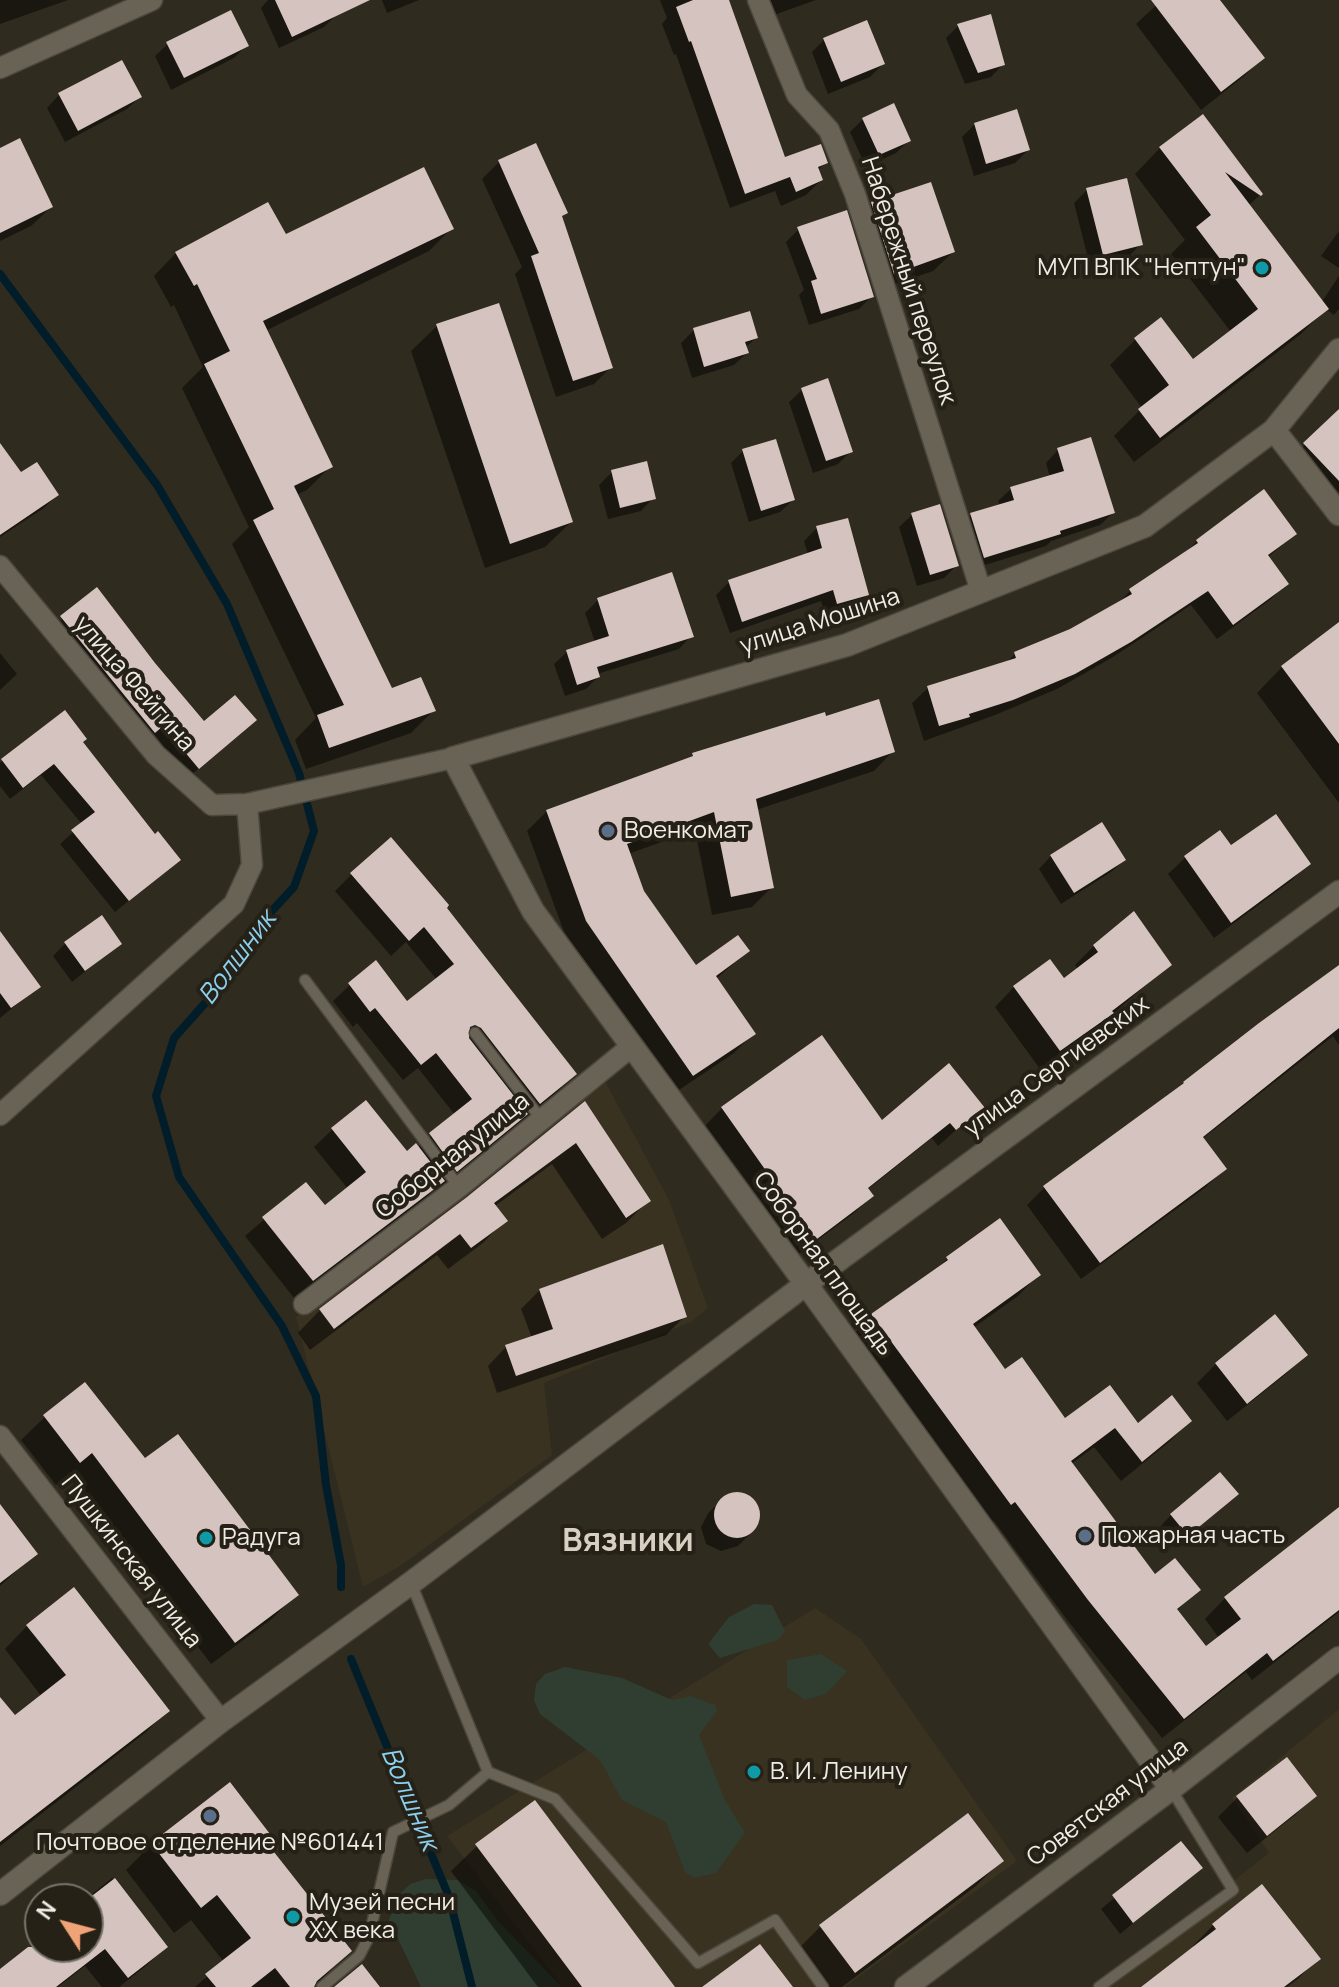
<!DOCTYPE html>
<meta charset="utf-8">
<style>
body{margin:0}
#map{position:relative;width:1339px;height:1987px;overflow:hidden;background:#302b1f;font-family:Manrope,sans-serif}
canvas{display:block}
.north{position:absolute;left:24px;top:1883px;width:80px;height:80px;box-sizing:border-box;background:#262116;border:2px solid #777269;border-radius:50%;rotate:306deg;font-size:22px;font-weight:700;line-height:32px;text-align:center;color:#f0ece5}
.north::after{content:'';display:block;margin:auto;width:28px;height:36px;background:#efa376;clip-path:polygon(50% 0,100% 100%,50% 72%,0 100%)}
</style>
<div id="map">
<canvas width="1339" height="1987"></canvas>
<div class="north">N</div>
</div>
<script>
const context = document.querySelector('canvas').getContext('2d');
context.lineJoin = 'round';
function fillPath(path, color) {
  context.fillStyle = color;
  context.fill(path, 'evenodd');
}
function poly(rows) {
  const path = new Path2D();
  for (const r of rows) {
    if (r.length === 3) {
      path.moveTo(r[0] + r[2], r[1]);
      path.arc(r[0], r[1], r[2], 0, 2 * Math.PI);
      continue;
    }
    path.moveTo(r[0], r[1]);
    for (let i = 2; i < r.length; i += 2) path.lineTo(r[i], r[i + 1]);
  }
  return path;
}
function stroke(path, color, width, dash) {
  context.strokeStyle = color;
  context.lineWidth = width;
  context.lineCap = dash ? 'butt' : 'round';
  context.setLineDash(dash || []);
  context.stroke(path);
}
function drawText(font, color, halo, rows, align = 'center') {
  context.font = font + ' Manrope,sans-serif';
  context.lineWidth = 8;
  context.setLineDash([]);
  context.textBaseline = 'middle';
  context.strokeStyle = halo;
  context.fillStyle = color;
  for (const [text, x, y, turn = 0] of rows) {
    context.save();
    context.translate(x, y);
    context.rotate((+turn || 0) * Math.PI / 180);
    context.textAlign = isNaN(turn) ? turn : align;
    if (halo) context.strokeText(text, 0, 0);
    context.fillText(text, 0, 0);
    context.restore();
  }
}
fillPath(poly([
 [606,1083,669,1200,708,1308,691,1322,544,1383,552,1455,400,1566,363,1587,296,1317],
 [815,1608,861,1639,1017,1861,845,1987,563,1987,447,1836],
 [1339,1709,1339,1987,1100,1987,1269,1853,1232,1798]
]), '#3a3220');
fillPath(poly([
 [754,1604,772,1605,785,1631,778,1640,720,1658,708,1644,729,1617],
 [821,1654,847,1671,826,1694,805,1700,787,1687,787,1660],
 [565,1667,622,1678,672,1700,691,1696,715,1705,717,1711,699,1735,725,1800,745,1833,716,1873,694,1878,685,1872,666,1822,622,1800,600,1760,540,1714,534,1700,536,1684,545,1674],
 [426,1879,458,1880,476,1891,499,1922,562,1987,421,1987,389,1920,396,1898,410,1884]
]), '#2f3e30');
fillPath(poly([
 [0,0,68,0,0,24],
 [268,0,330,0,337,14,324,27,279,48,261,8],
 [382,0,419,0,387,13],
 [660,0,726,0,784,160,826,162,817,171,821,180,806,195,781,206,775,191,730,208,676,54,674,55,662,24,667,18],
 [765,0,816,0,771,16],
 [1162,0,1218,0,1262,58,1243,77,1201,110,1136,24],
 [958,26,1003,64,991,77,965,84,946,38],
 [824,40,883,64,870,77,828,94,812,52],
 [168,44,246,46,234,58,171,90,155,56],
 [59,95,140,97,127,109,65,142,47,108],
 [1202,117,1261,194,1248,206,1321,303,1339,276,1339,309,1334,315,1326,309,1301,334,1134,462,1114,436,1142,408,1110,365,1135,340,1161,320,1192,361,1231,332,1171,254,1185,240,1135,174,1160,148],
 [863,119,909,140,896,153,866,167,850,132],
 [975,124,1028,150,1015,163,974,176,962,137],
 [535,146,611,367,594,384,556,397,515,274,522,267,482,179,499,162],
 [0,150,51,207,31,226,0,241],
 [1087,190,1141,244,1128,257,1090,266,1074,203],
 [872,204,953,252,933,271,875,291,853,223],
 [452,228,429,251,265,331,330,467,307,490,296,495,391,690,434,710,411,733,306,769,295,740,316,718,232,544,249,527,182,388,203,367,174,305,171,307,154,276,176,253,285,237],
 [799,229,872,296,859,309,809,325,799,295,804,290,786,242],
 [1339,231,1339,268,1321,256],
 [437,326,571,522,545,547,485,568,411,351],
 [694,330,756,338,745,348,747,353,734,365,692,378,681,343],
 [802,390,851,451,838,464,813,473,789,402],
 [1334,417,1339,423,1339,507,1292,457],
 [0,446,21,475,57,495,44,508,0,537],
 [1058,450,1113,513,1100,525,1051,541,1046,546,972,569,958,528,971,515,1000,506,998,501,1011,489,1050,477,1046,463],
 [743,451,793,500,780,512,749,522,731,463],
 [612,472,653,498,641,511,608,519,599,485],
 [912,515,957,565,944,578,917,586,899,527],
 [817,528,867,595,854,607,825,615,821,601,730,633,716,595,729,582,808,554,804,541],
 [1295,534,1267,558,1286,584,1271,599,1217,639,1191,605,1113,657,1057,689,995,715,924,741,912,703,928,688,1005,664,1015,654,1071,631,1114,607,1130,591,1182,556,1197,541],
 [97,590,153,664,204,724,242,733,185,780,49,630],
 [598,600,691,636,679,649,597,674,598,677,586,689,565,696,554,664,567,652,595,642,585,613],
 [1339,624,1339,803,1257,693,1282,667],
 [0,653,17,674,0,690],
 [65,713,81,742,154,836,178,860,115,912,60,844,82,824,41,775,10,799,0,786,0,763],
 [824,718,893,751,874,771,756,810,772,887,752,907,712,915,695,830,628,854,643,892,695,968,748,951,716,979,753,1034,734,1053,673,1094,567,940,527,831,547,811,688,760,693,755],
 [1220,832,1231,848,1309,863,1292,880,1214,938,1168,874,1185,858],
 [1051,856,1124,860,1111,872,1061,904,1039,869],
 [352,874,444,908,574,1074,558,1091,440,1187,439,1185,424,1199,294,1298,245,1236,305,1184,324,1207,348,1189,314,1147,333,1129,407,1153,417,1148,455,1115,418,1068,403,1080,357,1023,353,1027,333,1001,350,985,407,1004,437,980,406,942,391,956,335,891],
 [66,943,120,943,72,982,53,956],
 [1094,946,1169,965,1092,1032,1040,1069,995,1007,1014,987,1063,980,1078,970,1075,965],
 [0,951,38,987,0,1018],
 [1339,967,1339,1045,1333,1036,1202,1139,1224,1169,1206,1187,1081,1279,1027,1205,1045,1187],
 [584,1104,649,1200,626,1223,602,1239,552,1164,495,1206,505,1220,483,1243,448,1269,437,1255,310,1350,298,1333,320,1310,468,1199],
 [982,1107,938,1146,932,1138,867,1190,872,1196,854,1213,795,1257,705,1126,722,1108,881,1123],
 [947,1259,1038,1275,1018,1296,973,1328,1005,1372,1065,1421,1138,1426,1190,1421,1169,1442,1121,1481,1094,1447,1071,1464,1155,1577,1198,1590,1176,1611,1206,1649,1219,1638,1205,1619,1225,1598,1339,1510,1339,1612,1252,1680,1246,1672,1162,1738,1068,1621,994,1521,989,1524,852,1336,872,1315,934,1272],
 [540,1290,685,1316,666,1335,497,1393,488,1366,506,1347,532,1338,521,1309],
 [1275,1317,1305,1355,1286,1374,1227,1421,1197,1383,1216,1364],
 [45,1417,296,1594,273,1618,211,1664,68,1475,56,1485,21,1440],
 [739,1493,754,1501,759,1517,751,1533,738,1546,721,1551,706,1544,701,1527,709,1512,723,1499],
 [0,1506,35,1554,0,1586],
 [1223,1507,1175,1547,1159,1528,1171,1515],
 [27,1626,168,1710,145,1733,0,1846,0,1700,14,1718,42,1697,5,1649],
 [1286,1760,1314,1796,1295,1815,1247,1853,1218,1817,1237,1798],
 [1181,1843,1200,1868,1120,1934,1101,1909],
 [152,1844,272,1852,349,1951,314,1987,195,1987,224,1962,191,1920,174,1933,126,1870],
 [477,1846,672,1987,538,1987,451,1871],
 [1001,1861,976,1886,842,1987,821,1987,795,1952,820,1927],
 [112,1878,165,1947,147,1965,119,1987,102,1987,85,1966,58,1987,0,1987,0,1973,40,1940,40,1947,88,1947,88,1899,86,1899],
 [1262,1887,1318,1958,1298,1979,1287,1987,1144,1987,1195,1948,1193,1946,1213,1925]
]), '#0007');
stroke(poly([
 [0,274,157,485,227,604,299,773,314,831,294,887,245,940,232,973,174,1038,156,1096,179,1177,282,1326,316,1396,326,1485,341,1565,341,1587],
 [351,1659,449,1897,472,1987]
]), '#001d29', 8);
fillPath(poly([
 [275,0,370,0,292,37],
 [693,0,729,0,785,157,821,144,828,163,818,167,823,180,796,192,790,177,745,194,691,41,689,42,676,7],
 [1151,0,1220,0,1265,58,1221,92],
 [231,10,249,46,184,78,166,42],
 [991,14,1005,65,978,73,957,24],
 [867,20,885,64,841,82,823,38],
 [122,60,142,97,78,131,58,93],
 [894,103,911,141,879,155,862,118],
 [1017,109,1030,150,986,164,974,123],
 [1203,114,1263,194,1261,196,1225,172,1329,309,1160,438,1138,409,1169,385,1134,338,1161,317,1193,359,1258,309,1196,227,1211,215,1159,147],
 [20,138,53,207,0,233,0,148],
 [536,143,568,213,562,216,613,368,573,381,531,256,539,253,498,160],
 [424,167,454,229,263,321,333,467,294,486,392,688,421,677,436,711,329,748,317,715,344,705,253,520,274,509,204,364,230,351,197,284,194,286,175,252,268,202,286,234],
 [1127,178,1143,245,1103,255,1086,188],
 [931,182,955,252,894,274,871,202],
 [847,210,874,297,821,314,811,281,817,279,797,227],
 [499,303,573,522,510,544,436,324],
 [750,311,758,338,745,342,749,353,704,367,693,328],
 [828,378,853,452,826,461,801,388],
 [1339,409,1339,481,1303,443],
 [1091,437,1115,513,1060,531,1061,534,984,558,970,513,1014,500,1010,487,1064,471,1057,448],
 [776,439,795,500,761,511,742,449],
 [0,443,21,472,37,462,59,495,0,535],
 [647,461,656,499,620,508,611,470],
 [1264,489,1297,534,1268,555,1289,584,1233,625,1208,591,1131,642,1075,674,1013,700,969,714,970,717,939,726,927,686,1016,658,1014,652,1070,629,1132,594,1129,589,1198,543,1196,540],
 [940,504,959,566,930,575,911,513],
 [848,518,869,595,837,604,833,590,742,622,728,580,822,548,816,526],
 [672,572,694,637,597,667,600,677,577,685,566,650,609,636,597,598],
 [97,587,155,663,204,721,235,695,257,720,199,769,163,726,155,733,60,616],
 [1339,622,1339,744,1281,666],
 [879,699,895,752,756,799,774,888,731,897,714,812,627,844,644,891,696,965,738,935,750,951,716,976,756,1034,693,1076,586,921,546,810,693,756,692,753,825,712,826,716],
 [65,710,87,739,83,742,155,834,158,831,181,860,129,901,71,830,95,812,54,764,23,788,1,759],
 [1276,814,1311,864,1231,923,1184,856,1220,830,1231,845],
 [1102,822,1126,860,1074,893,1050,855],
 [391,837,449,905,447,908,577,1074,540,1104,481,1028,475,1025,470,1027,469,1038,528,1114,457,1172,429,1133,472,1099,436,1053,421,1065,375,1008,370,1012,348,983,376,960,407,1001,454,964,424,927,409,941,350,873],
 [1134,911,1172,965,1112,1011,1114,1013,1060,1051,1013,986,1050,959,1064,978,1098,952,1093,945],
 [102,915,122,944,85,971,64,942],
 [0,931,41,987,11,1008,0,993],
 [1339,965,1339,1028,1203,1137,1227,1169,1100,1263,1043,1186,1184,1083,1183,1082,1259,1023],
 [822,1035,882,1120,949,1063,985,1108,956,1130,950,1123,868,1188,874,1196,813,1242,773,1187,776,1185,721,1107],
 [366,1100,407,1151,416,1143,445,1181,313,1281,262,1217,306,1182,325,1205,366,1172,331,1128],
 [585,1101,651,1201,626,1218,576,1143,494,1203,508,1221,471,1248,460,1234,334,1329,319,1309,467,1197],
 [1000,1218,1041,1275,973,1324,1005,1369,1022,1357,1065,1418,1110,1385,1138,1423,1172,1395,1192,1421,1142,1462,1115,1428,1071,1461,1155,1574,1175,1558,1201,1590,1177,1609,1206,1646,1241,1619,1224,1597,1339,1507,1339,1610,1273,1661,1267,1653,1184,1719,1088,1600,1015,1502,1011,1505,871,1314,948,1260,946,1257],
 [663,1244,687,1317,516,1376,505,1345,553,1329,539,1289],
 [1275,1314,1308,1355,1247,1404,1215,1363],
 [85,1382,145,1458,178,1434,299,1595,235,1643,92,1453,80,1463,43,1415],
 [1220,1472,1239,1494,1188,1536,1170,1514],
 [737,1515,23],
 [0,1504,38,1554,0,1583],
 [74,1587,170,1711,0,1842,0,1697,15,1715,66,1675,26,1625],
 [1287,1757,1317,1796,1267,1836,1236,1796],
 [230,1782,280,1847,274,1852,352,1951,317,1981,314,1987,290,1987,275,1968,251,1987,216,1987,205,1974,251,1938,217,1895,201,1908,151,1843],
 [535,1800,675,1987,582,1987,475,1844],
 [968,1813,1004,1861,855,1973,819,1925],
 [1181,1841,1203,1868,1133,1923,1112,1895],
 [115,1878,168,1947,128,1978,105,1949,56,1987,0,1987,0,1969,28,1947,88,1947,88,1899],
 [1262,1884,1321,1959,1284,1987,1141,1987,1216,1929,1212,1924],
 [760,1944,793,1987,702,1987],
 [362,1964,380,1987,334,1987]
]), '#d5c3bf');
const service = poly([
 [305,980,459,1187],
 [475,1033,542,1120],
 [411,1583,488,1772,555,1799,698,1963,775,1920,823,1987],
 [322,1987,359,1956,369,1937,393,1832,449,1805,488,1772],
 [1099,1987,1233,1890,1171,1789]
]);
const minor = poly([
 [758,0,797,95,829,130,855,194,981,591],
 [0,68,152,0],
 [0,566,156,755,212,805,247,804,453,758],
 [0,1115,234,904,252,865,247,804],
 [304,1304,459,1187,632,1046],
 [0,1436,221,1721]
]);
const tertiary = poly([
 [1339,350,1274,430,1145,526,847,645,453,758,533,911,806,1284,1339,892],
 [1274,430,1339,514]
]);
const secondary = poly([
 [0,1894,221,1721,411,1583,806,1284,1171,1789],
 [906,1987,1171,1789,1339,1658]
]);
stroke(service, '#4c473d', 13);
stroke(minor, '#4c473d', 23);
stroke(tertiary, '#4c473d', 25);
stroke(secondary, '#4c473d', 25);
stroke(service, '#696355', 10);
stroke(minor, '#696355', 20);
stroke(tertiary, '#696355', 22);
stroke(secondary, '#696355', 22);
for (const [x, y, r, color] of [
 [1262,268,8,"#0f9aa8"],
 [608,831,8,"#5c6f8a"],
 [1085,1536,8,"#5c6f8a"],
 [206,1538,8,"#0f9aa8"],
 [754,1772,8,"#0f9aa8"],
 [210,1816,8,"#5c6f8a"],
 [293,1917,8,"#0f9aa8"]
]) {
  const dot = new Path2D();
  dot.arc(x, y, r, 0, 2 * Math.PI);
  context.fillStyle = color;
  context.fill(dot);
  stroke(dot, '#262116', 3);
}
drawText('24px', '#f0ece5', '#262116', [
 ["МУП ВПК \"Нептун\"",1246,268,"right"],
 ["Военкомат",624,831],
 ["Пожарная часть",1101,1536],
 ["Радуга",222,1538],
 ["В. И. Ленину",770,1772],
 ["Почтовое отделение №601441",210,1843,"center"],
 ["Музей песни",309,1903],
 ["XX века",309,1931]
], 'left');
drawText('24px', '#f0ece5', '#262116', [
 ["Набережный переулок",908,281,72],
 ["улица Мошина",820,622,-18],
 ["улица Фейгина",134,684,49],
 ["улица Сергиевских",1057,1067,-36],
 ["Соборная улица",453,1156,-38],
 ["Соборная площадь",823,1264,54],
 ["Пушкинская улица",131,1562,52],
 ["Советская улица",1108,1803,-37]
]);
drawText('italic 26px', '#8bd0f0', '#262116', [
 ["Волшник",238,958,-53],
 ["Волшник",409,1799,67]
]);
drawText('bold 32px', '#d7d0c1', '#262116', [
 ["Вязники",628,1542]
]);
</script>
